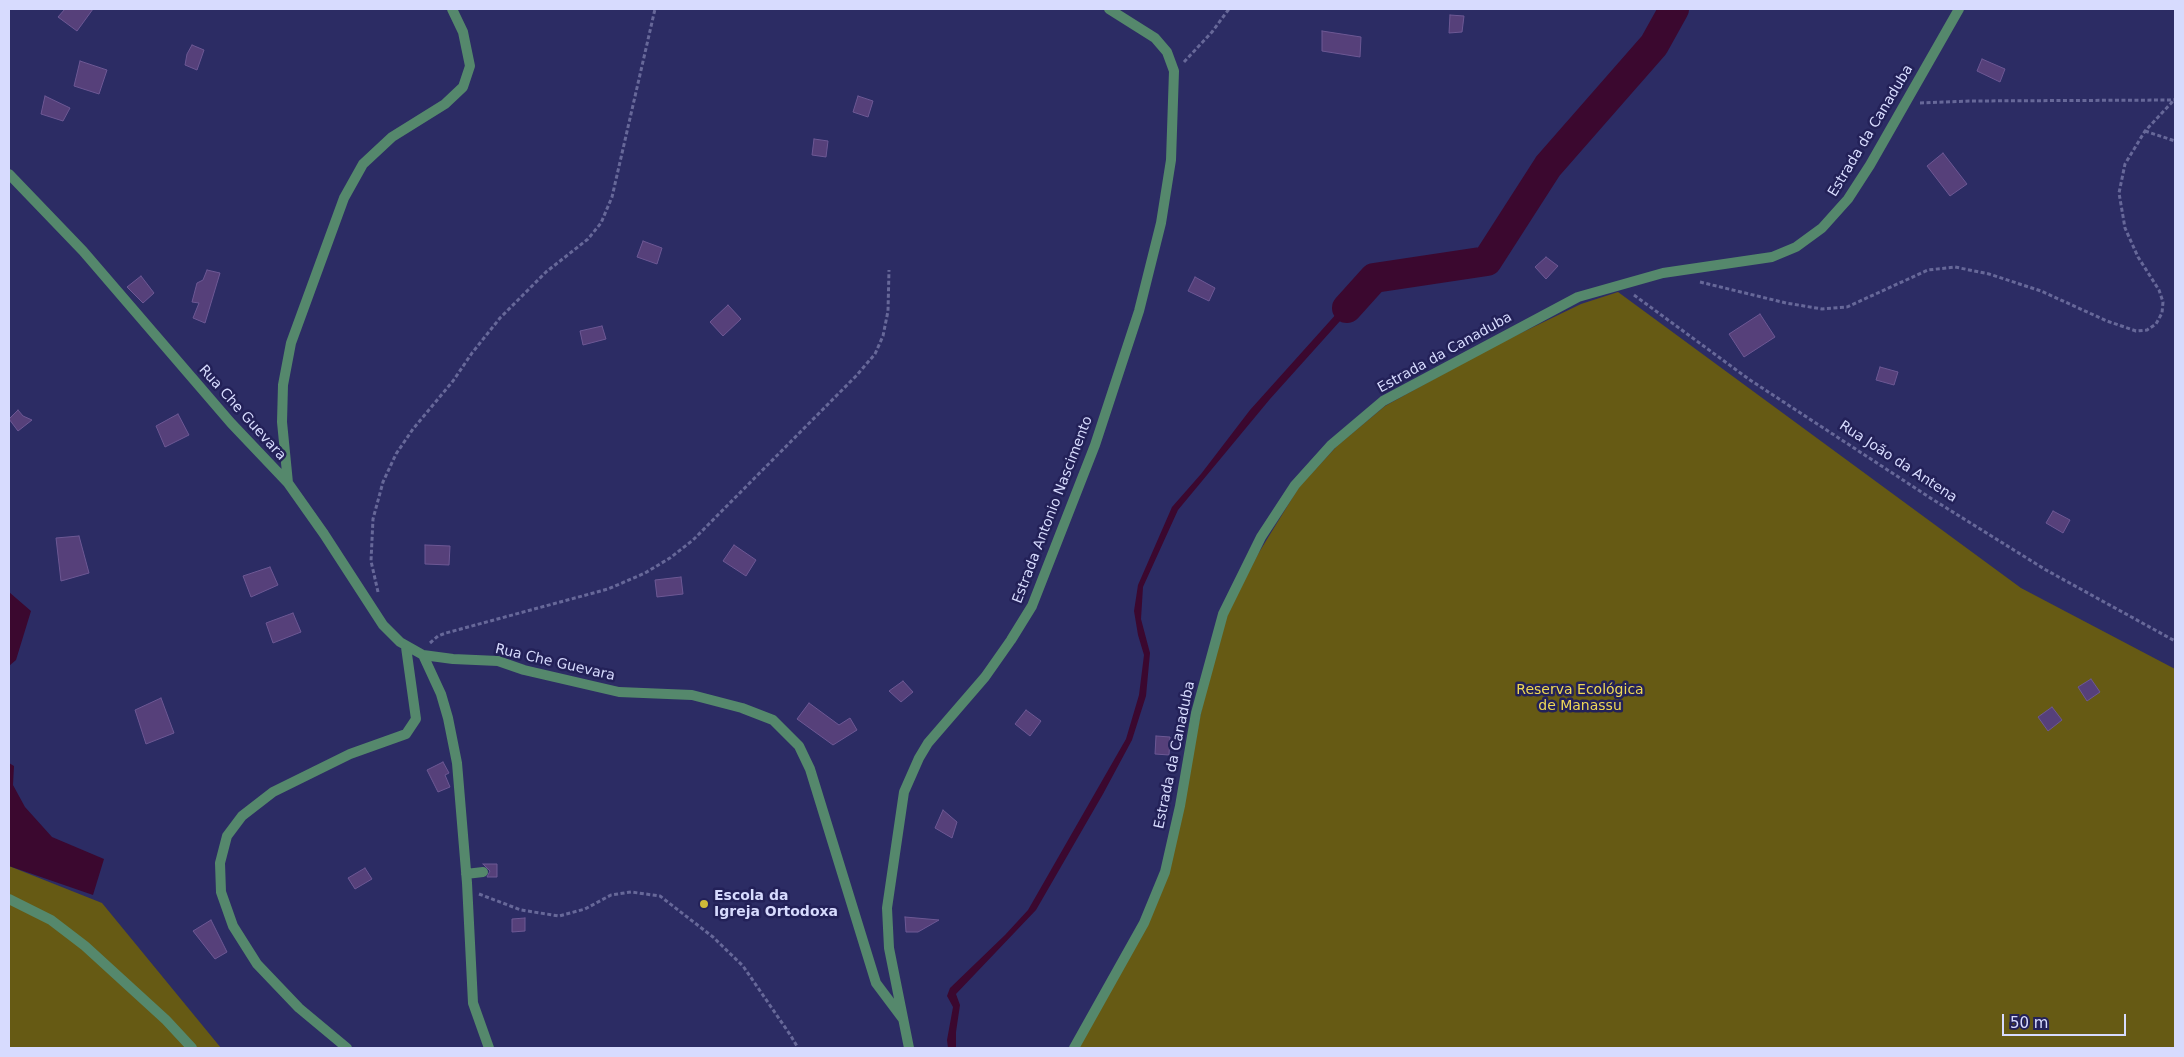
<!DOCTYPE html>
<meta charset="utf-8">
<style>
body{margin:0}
#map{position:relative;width:2184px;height:1057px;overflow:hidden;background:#2c2c64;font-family:"DejaVu Sans",sans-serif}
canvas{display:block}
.frame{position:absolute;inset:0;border:10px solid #d7dbfe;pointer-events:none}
.scale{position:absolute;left:2002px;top:1014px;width:124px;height:22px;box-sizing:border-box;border:2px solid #d7dbfe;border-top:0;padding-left:6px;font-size:15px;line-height:18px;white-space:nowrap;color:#d7dbfe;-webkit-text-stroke:4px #232158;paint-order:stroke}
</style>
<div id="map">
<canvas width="2184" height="1057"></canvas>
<div class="frame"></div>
<div class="scale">50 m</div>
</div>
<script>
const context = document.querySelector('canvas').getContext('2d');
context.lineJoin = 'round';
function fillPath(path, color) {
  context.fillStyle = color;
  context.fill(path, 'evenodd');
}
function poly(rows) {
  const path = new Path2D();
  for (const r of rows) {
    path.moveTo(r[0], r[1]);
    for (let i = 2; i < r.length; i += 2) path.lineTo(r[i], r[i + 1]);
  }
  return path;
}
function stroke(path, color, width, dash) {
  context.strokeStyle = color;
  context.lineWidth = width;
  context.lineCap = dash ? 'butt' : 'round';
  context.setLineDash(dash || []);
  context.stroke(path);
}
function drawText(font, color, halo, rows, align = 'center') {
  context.font = font + ' "DejaVu Sans",sans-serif';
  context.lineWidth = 5;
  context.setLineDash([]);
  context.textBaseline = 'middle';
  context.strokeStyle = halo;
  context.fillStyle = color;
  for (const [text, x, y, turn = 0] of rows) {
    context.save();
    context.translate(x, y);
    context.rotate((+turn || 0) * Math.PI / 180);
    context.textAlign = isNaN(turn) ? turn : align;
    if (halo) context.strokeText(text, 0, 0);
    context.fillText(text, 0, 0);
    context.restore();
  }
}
fillPath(poly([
 [1618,292,2021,588,2175,669,2175,1048,1079,1048,1168,873,1205,693,1228,612,1258,554,1299,487,1337,446,1385,406,1494,346,1581,304],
 [9,866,102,903,221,1048,9,1048]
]), '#665a14');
fillPath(poly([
 [1373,273,1376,281,1270,399,1178,510,1143,587,1141,619,1150,653,1146,696,1132,740,1103,794,1036,910,956,994,960,1005,956,1032,956,1048,948,1048,947,1040,953,1007,947,996,950,988,1005,935,1028,910,1126,739,1139,695,1144,655,1138,635,1134,611,1138,585,1172,507,1201,474,1250,410],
 [9,592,31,611,16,660,9,666],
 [9,763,14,766,13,785,25,807,52,837,104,859,93,895,9,866]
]), '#3b082f');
stroke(poly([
 [1347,308,1374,278,1487,261,1548,166,1654,45,1674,9]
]), '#3b082f', 30);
const building = poly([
 [65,9,93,9,77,31,58,17,65,9],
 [1450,15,1464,16,1462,32,1449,33,1450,15],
 [1322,31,1361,37,1360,57,1322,51,1322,31],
 [192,45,204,50,197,70,185,65,187,54,192,45],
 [1982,59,2005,69,2000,82,1977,71,1982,59],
 [80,61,107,70,99,94,74,86,80,61],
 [45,96,70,108,63,121,41,114,45,96],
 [858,96,873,101,868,117,853,112,858,96],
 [814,139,828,141,826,157,812,155,814,139],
 [1943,153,1967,184,1950,196,1927,166,1943,153],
 [643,241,662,248,657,264,637,257,643,241],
 [1546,257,1558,266,1546,279,1535,267,1546,257],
 [207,270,220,273,205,323,193,318,199,303,192,302,197,283,203,280,207,270],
 [141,276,154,293,143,303,127,287,141,276],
 [1195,277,1215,288,1209,301,1188,291,1195,277],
 [728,305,741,319,723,336,710,322,728,305],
 [1760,314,1775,337,1744,357,1729,334,1760,314],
 [602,326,606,339,583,345,580,331,602,326],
 [1880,367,1898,372,1894,385,1876,380,1880,367],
 [18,410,23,416,32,420,18,431,9,419,18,410],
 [178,414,189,435,165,447,156,426,178,414],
 [2053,511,2070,520,2063,533,2046,523,2053,511],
 [79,536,89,573,61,581,56,538,79,536],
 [425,545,450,546,449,565,425,564,425,545],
 [734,545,756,560,746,576,723,561,734,545],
 [270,567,278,585,251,597,243,576,270,567],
 [681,577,683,594,657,597,655,580,681,577],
 [293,613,301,632,273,643,266,623,293,613],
 [2091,679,2100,692,2087,701,2078,687,2091,679],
 [903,681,913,692,901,702,889,691,903,681],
 [161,698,174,733,146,744,135,710,161,698],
 [809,703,839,725,850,718,857,730,833,745,797,719,809,703],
 [2052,707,2062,720,2048,731,2038,717,2052,707],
 [1026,710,1041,721,1030,736,1015,724,1026,710],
 [1156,736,1170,737,1169,755,1155,754,1156,736],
 [443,762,449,773,445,775,450,787,438,792,427,770,443,762],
 [943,810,957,822,952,838,935,828,943,810],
 [483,864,497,864,497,877,487,877,490,871,483,864],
 [365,868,372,879,355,889,348,878,365,868],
 [905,917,939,920,918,932,906,932,905,917],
 [525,918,525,931,512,932,512,919,525,918],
 [211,920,227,952,215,959,193,931,211,920]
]);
fillPath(building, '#56407a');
stroke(building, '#6d5894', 1);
stroke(poly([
 [1184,62,1212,32,1229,9],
 [1920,103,1969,101,2174,100],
 [2145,131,2175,141],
 [1700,282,1786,303,1822,309,1847,307,1928,270,1955,267,1989,274,2041,291,2107,321,2136,331,2147,330,2156,324,2162,313,2163,302,2159,290,2138,257,2125,228,2119,193,2125,164,2145,131,2175,99],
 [1634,295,1750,380,1932,499,2046,570,2175,641],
 [378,592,371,561,373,519,383,482,396,454,413,429,453,381,472,353,500,318,546,272,588,239,601,223,612,197,655,9],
 [430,643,438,636,446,633,608,589,645,573,670,558,693,540,856,376,875,354,883,336,888,311,889,270],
 [479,894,521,910,559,916,585,909,611,895,631,892,660,896,713,937,743,966,791,1036,798,1048]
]), '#676899', 3, [4, 2.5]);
stroke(poly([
 [9,174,83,251,231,423,288,483,324,534,383,625,400,642,423,655,453,659,498,661,524,670,619,692,692,695,742,708,773,720,799,746,810,769,876,983,903,1019],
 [288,483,282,422,283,385,291,343,344,198,363,164,392,137,445,104,463,87,470,66,463,32,452,9],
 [423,655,441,694,448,718,457,763,467,883,473,1003,489,1048],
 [466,874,483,872],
 [9,899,51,920,85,946,166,1020,192,1048],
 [347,1048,299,1008,257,964,233,926,221,892,220,863,227,836,242,816,273,792,350,754,406,734,416,719,406,647],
 [909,1048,889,948,887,908,904,792,919,758,928,743,985,677,1011,640,1032,606,1095,445,1139,311,1161,223,1171,160,1174,71,1167,52,1155,38,1109,9],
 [1074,1048,1144,923,1165,872,1180,806,1196,713,1223,614,1261,537,1295,485,1331,445,1383,401,1578,297,1663,273,1772,257,1796,247,1822,228,1848,199,1870,165,1959,9]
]), '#55886c', 10);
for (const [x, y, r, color] of [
 [704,904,5,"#ceb938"]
]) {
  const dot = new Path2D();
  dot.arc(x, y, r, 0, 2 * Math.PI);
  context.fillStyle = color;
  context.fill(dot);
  stroke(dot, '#232158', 2);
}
drawText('14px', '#d7dbfe', '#232158', [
 ["Estrada da Canaduba",1871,131,-59],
 ["Estrada da Canaduba",1445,353,-29],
 ["Rua Che Guevara",242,413,48],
 ["Rua João da Antena",1898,462,33],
 ["Estrada Antonio Nascimento",1053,510,-69],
 ["Rua Che Guevara",555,663,13],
 ["Estrada da Canaduba",1175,755,-78]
]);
drawText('14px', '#eed857', '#232158', [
 ["Reserva Ecológica",1580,690],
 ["de Manassu",1580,706]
]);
drawText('bold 14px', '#d7dbfe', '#232158', [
 ["Escola da",714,896],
 ["Igreja Ortodoxa",714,912]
], 'left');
</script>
